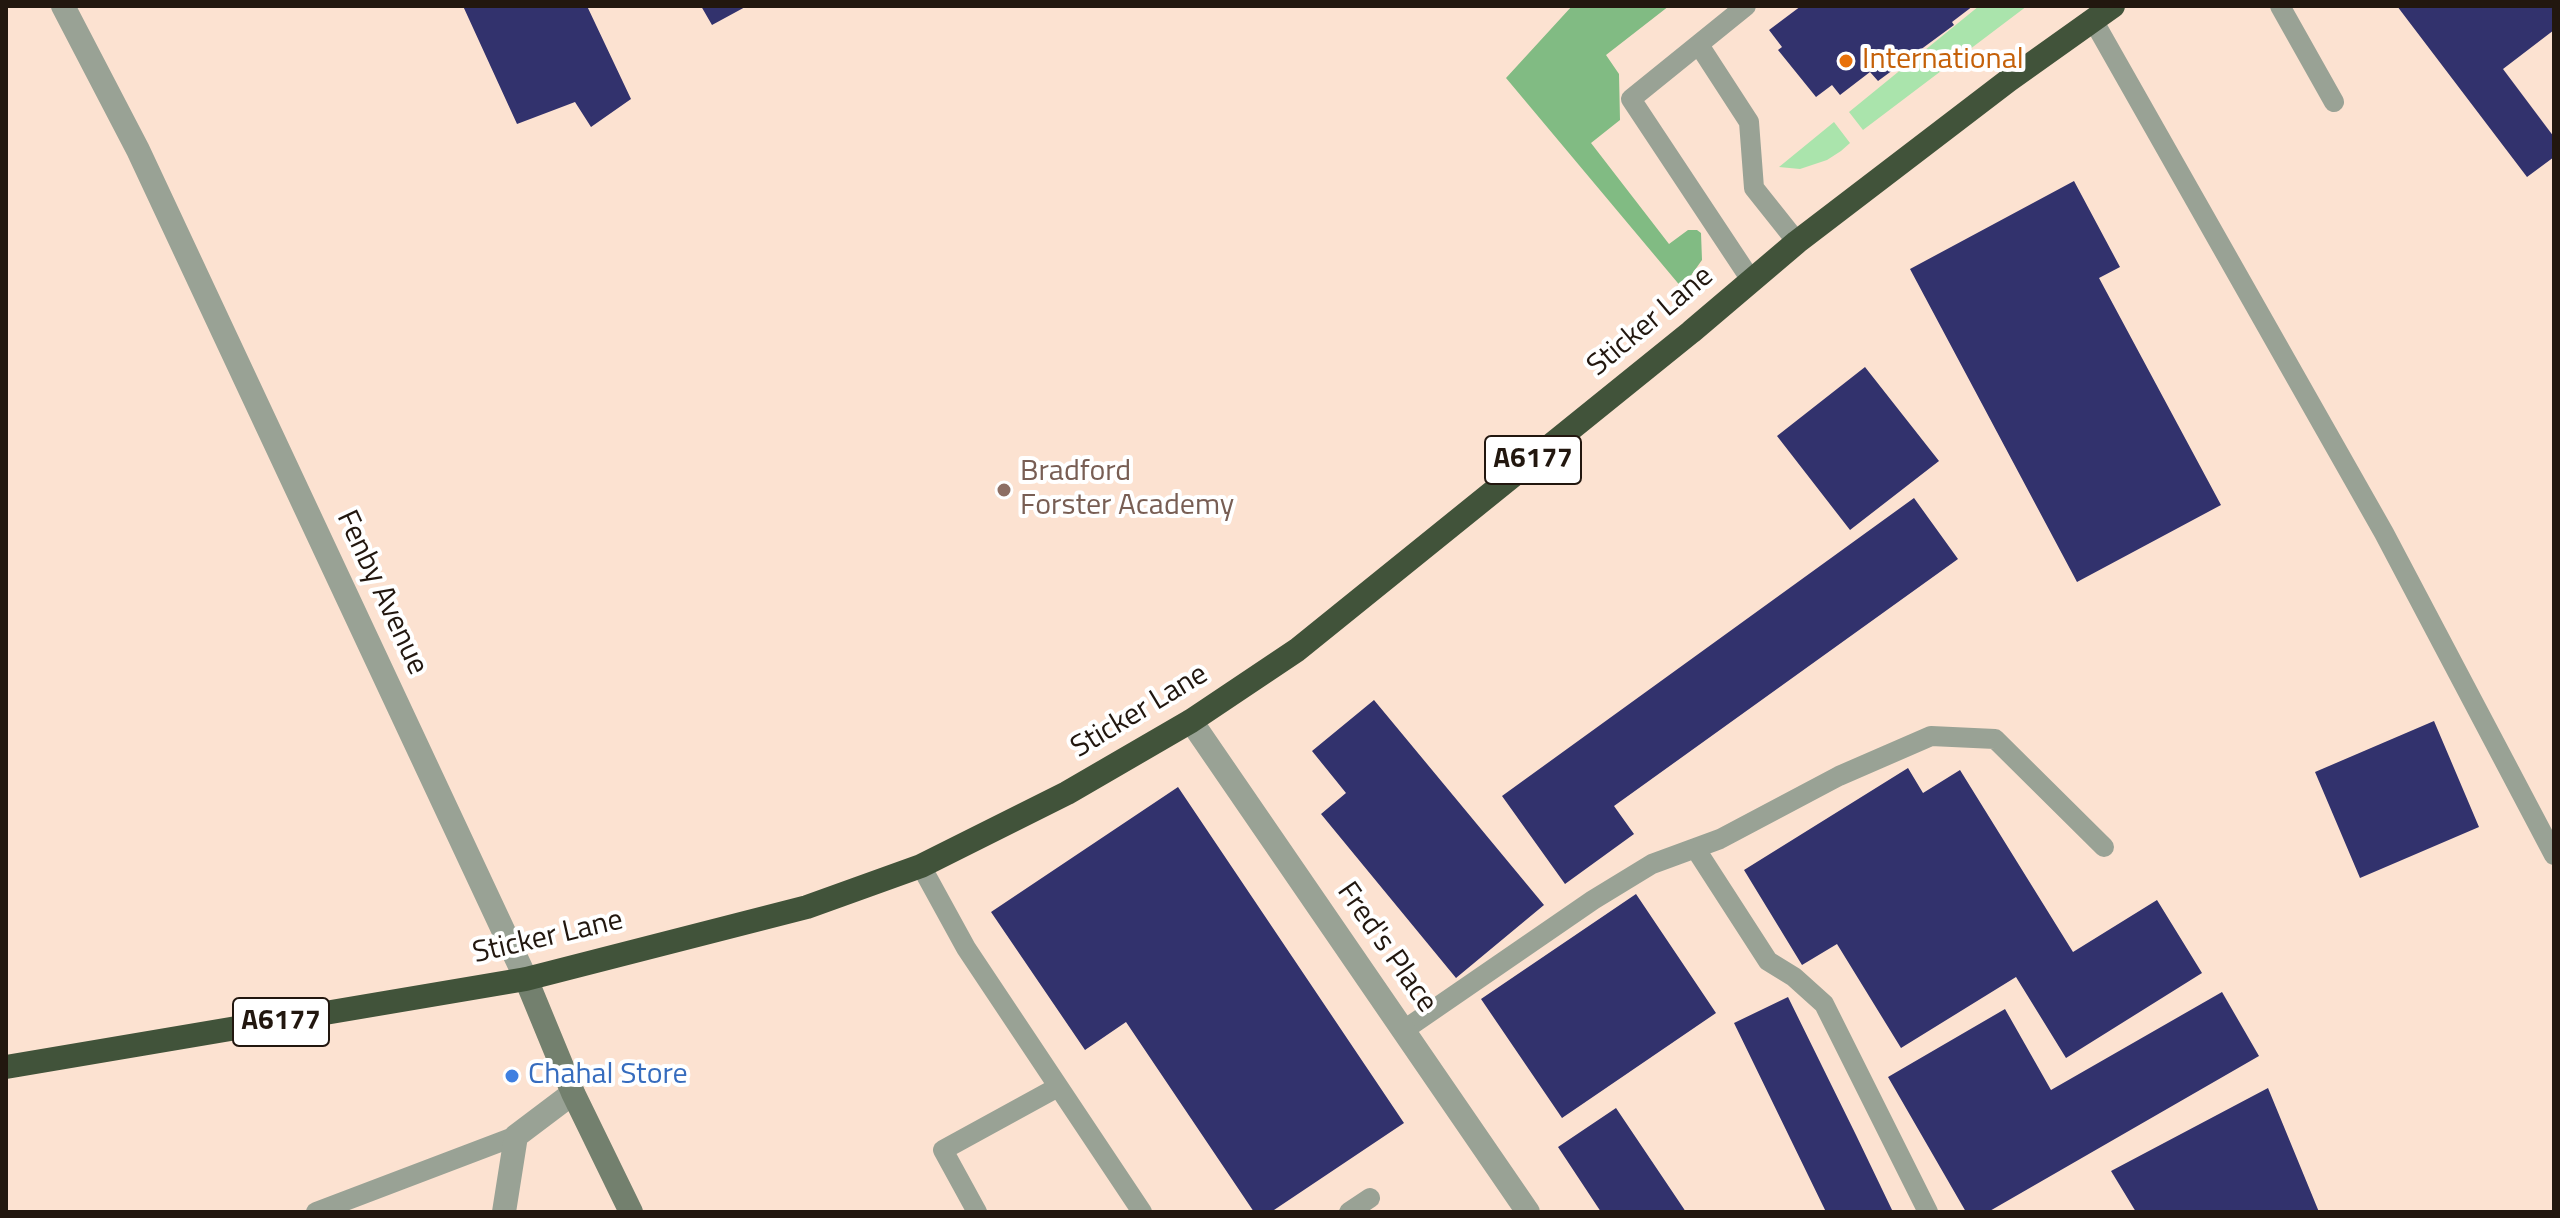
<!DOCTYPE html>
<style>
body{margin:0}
#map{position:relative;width:2560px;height:1218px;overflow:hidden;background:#fce2d1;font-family:"Titillium Web",sans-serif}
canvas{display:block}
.frame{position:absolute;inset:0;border:8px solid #22170f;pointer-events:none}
</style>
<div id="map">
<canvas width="2560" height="1218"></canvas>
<div class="frame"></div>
</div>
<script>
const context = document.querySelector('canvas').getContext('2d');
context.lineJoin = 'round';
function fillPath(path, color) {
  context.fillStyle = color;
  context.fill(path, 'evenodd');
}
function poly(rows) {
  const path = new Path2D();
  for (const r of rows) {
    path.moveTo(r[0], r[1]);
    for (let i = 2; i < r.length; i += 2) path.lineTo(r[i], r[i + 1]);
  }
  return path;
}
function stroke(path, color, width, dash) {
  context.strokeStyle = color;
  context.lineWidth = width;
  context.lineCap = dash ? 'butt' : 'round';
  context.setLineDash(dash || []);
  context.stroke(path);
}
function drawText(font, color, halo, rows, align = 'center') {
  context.font = font + ' "Titillium Web",sans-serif';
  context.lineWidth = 8;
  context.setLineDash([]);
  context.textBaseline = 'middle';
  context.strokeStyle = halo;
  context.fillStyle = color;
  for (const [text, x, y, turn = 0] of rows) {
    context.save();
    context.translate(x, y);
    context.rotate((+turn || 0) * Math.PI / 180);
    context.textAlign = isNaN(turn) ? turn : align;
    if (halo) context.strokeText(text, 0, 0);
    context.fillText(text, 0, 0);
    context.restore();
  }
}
fillPath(poly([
 [1979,6,2027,6,1863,130,1849,112],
 [1834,122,1850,143,1841,151,1827,160,1800,169,1779,167]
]), '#aae4ac');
fillPath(poly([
 [1572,6,1669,6,1606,55,1619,74,1620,120,1591,143,1669,244,1688,230,1697,230,1701,233,1702,260,1682,288,1506,78]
]), '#81bb83');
fillPath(poly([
 [463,6,587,6,631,99,591,127,575,102,517,124],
 [701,6,747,6,712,25],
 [1801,6,1973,6,1952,22,1954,25,1878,81,1870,72,1840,95,1832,85,1816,97,1778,50,1782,47,1769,30],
 [2397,6,2554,6,2554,30,2503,69,2554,137,2554,157,2527,177],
 [2074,181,2120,267,2099,278,2221,505,2077,582,1910,269],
 [1865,367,1939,461,1850,530,1777,436],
 [1914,498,1958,559,1614,806,1634,834,1565,884,1502,796],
 [1374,700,1544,905,1456,978,1321,814,1346,793,1312,751],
 [2434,721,2479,827,2360,878,2315,772],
 [1908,768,1923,793,1960,770,2073,952,2157,900,2202,973,2066,1058,2016,977,1901,1048,1837,944,1802,965,1744,870],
 [1178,787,1404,1123,1271,1212,1254,1212,1126,1022,1085,1050,991,912],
 [1636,894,1716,1013,1562,1118,1481,999],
 [2222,992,2259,1056,1988,1212,1966,1212,1888,1077,2005,1009,2051,1090],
 [1788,997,1856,1135,1893,1212,1826,1212,1734,1023],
 [2268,1088,2319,1212,2136,1212,2111,1171],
 [1616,1108,1686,1212,1601,1212,1558,1147]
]), '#32326d');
stroke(poly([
 [1746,6,1631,99,1751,280],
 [2280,6,2334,102],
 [2093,20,2384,533,2554,855],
 [1699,45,1749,122,1754,188,1797,242],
 [1695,848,1768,961,1794,977,1824,1004,1928,1212],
 [921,866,966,948,1142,1212],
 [1404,1030,1593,900,1652,864,1720,839,1839,776,1931,736,1995,739,2104,847],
 [316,1212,516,1136],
 [977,1212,943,1150,1058,1087],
 [1349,1212,1370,1198]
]), '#99a295', 20);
stroke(poly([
 [63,6,138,150,526,979],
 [1191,721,1528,1212],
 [504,1212,516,1136,573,1093]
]), '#99a295', 24);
stroke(poly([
 [526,979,573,1093,631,1212]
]), '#73806e', 24);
stroke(poly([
 [6,1067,526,979,807,907,921,866,1067,793,1191,721,1297,650,1691,332,1797,242,2009,80,2113,6]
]), '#41533a', 24);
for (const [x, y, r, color] of [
 [1846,61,8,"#e8710a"],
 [1004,490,8,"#8d6e63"],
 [512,1076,8,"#3f7fe0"]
]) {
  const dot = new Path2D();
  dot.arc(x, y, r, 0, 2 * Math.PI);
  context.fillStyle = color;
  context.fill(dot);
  stroke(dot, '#fff', 3);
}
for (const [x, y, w] of [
 [1533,460,96],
 [281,1022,96]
]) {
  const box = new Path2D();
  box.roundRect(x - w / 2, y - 24, w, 48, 6);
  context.fillStyle = '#fff';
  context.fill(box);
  stroke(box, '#22170f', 2);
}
drawText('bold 28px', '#22170f', null, [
 ["A6177",1533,460],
 ["A6177",281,1022]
]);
drawText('30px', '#c56008', '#fff', [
 ["International",1862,61]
], 'left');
drawText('30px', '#22170f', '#fff', [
 ["Sticker Lane",1651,322,-40],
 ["Fenby Avenue",381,593,65],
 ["Sticker Lane",1140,712,-31],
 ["Sticker Lane",548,938,-13],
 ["Fred's Place",1386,948,55]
]);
drawText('30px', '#785e54', '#fff', [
 ["Bradford",1020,473],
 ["Forster Academy",1020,507]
], 'left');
drawText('30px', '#366cbe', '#fff', [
 ["Chahal Store",528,1076]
], 'left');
</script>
